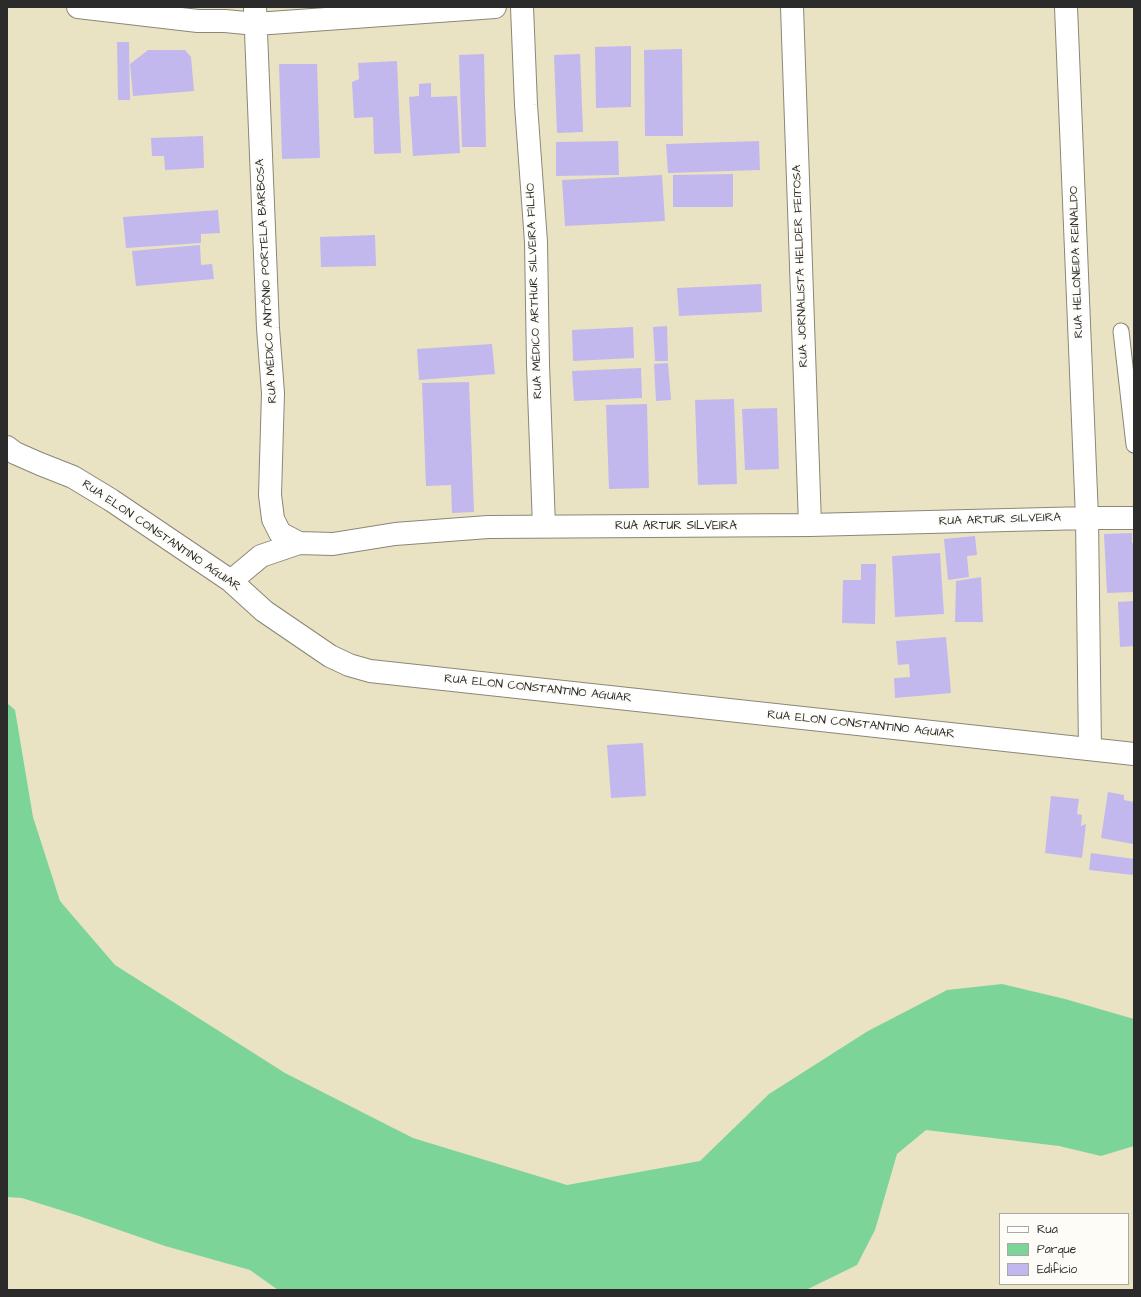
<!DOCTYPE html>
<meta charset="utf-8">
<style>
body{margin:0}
#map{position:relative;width:1141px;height:1297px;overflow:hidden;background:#e9e3c3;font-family:"Architects Daughter",sans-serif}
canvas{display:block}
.frame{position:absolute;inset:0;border:8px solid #2b2b2b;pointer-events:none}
.legend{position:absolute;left:999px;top:1213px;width:130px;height:72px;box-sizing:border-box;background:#fdfcf7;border:1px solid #a9a8a5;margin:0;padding:5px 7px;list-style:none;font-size:12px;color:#2b2b2b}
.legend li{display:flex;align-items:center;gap:8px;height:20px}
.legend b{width:20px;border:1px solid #a9a8a5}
</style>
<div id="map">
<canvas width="1141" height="1297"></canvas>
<div class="frame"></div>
<ul class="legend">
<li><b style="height:5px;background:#fff"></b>Rua</li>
<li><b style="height:11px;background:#7cd499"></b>Parque</li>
<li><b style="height:11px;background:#c2b8ed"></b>Edifício</li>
</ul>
</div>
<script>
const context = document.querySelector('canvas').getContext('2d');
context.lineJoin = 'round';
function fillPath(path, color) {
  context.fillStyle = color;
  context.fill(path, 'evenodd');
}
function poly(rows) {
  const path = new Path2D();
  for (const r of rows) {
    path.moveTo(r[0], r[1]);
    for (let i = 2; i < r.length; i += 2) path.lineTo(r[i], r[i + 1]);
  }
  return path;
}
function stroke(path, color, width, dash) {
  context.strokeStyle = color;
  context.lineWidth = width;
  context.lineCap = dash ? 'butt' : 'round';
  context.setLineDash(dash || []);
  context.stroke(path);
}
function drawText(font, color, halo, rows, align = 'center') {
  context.font = font + ' "Architects Daughter",sans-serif';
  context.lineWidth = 4;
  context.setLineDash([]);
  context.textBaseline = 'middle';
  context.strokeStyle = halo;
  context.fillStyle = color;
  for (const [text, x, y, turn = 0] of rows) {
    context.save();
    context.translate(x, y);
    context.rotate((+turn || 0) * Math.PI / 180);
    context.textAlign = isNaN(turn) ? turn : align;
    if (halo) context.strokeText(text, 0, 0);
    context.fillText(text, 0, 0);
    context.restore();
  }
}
fillPath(poly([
 [7,703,15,710,33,817,60,901,115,965,285,1073,413,1138,567,1185,700,1161,769,1094,868,1031,947,990,1002,984,1065,999,1134,1019,1134,1146,1101,1156,1059,1146,926,1130,897,1154,875,1230,857,1265,806,1290,278,1290,250,1270,165,1246,76,1215,22,1198,7,1197]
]), '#7cd499');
fillPath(poly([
 [117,42,129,42,130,100,118,100],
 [631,46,631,107,596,108,595,47],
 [682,49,683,136,645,136,644,50],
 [148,50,185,50,191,57,194,91,133,96,130,64],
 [484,54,486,147,462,147,459,55],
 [580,54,583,132,557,133,554,55],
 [397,61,401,153,374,154,373,117,354,118,352,82,359,79,358,63],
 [279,64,317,64,320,158,282,159],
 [431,83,431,97,457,96,460,153,413,156,409,97,419,96,419,84],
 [203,136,204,168,165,170,164,156,152,156,151,138],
 [618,141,619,175,556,176,556,142],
 [759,141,760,170,668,173,666,144],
 [733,174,733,207,673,207,673,175],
 [662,175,665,221,565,226,562,180],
 [218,210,220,233,201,234,201,243,126,248,123,217],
 [375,235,376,266,321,267,320,237],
 [200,245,201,265,212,264,214,279,136,286,132,251],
 [761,284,762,312,679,316,677,288],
 [667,326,668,361,655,361,653,327],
 [633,327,634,358,573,361,572,330],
 [492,344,495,374,419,380,417,349],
 [668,363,671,400,656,401,654,364],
 [641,368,642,398,574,401,572,371],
 [469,382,474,512,452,513,451,485,426,486,422,383],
 [734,399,737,484,698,485,695,400],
 [647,404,649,488,609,489,606,405],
 [777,408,779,469,745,470,742,409],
 [1132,533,1132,543,1134,543,1134,592,1107,593,1104,534],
 [975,536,977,555,967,556,969,577,948,580,944,539],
 [940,553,944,614,895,617,892,556],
 [861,564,876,564,875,624,842,623,843,580,861,580],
 [981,577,983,622,955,622,956,581],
 [1134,601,1134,646,1120,647,1118,602],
 [946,637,951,693,895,698,894,678,910,677,909,664,898,665,896,641],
 [643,743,646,796,611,798,607,745],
 [1108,792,1124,795,1124,800,1134,802,1133,844,1101,838],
 [1051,796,1079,799,1077,814,1082,815,1081,826,1086,824,1082,858,1045,853],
 [1091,853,1134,859,1134,875,1089,870]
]), '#c2b8ed');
const service = poly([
 [1121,331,1134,445]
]);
const minor = poly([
 [78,7,198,21,225,21,256,24,495,7],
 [255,7,268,328,273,393,270,495,273,519,280,533,299,543],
 [522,7,526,105,536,242,538,365,544,526],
 [792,7,810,525],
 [1066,7,1087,518,1090,749],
 [7,447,15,453,40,464,73,477,111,500,231,581,264,611,330,656,349,665,370,671,1134,754],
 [231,581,261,556,299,543,333,544,395,534,488,527,810,525,1087,518,1134,518]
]);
stroke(service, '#8a8777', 17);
stroke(minor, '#8a8777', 24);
stroke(service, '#fff', 15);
stroke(minor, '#fff', 22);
drawText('12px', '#2b2b2b', '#fdfcf7', [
 ["RUA HELONEIDA REINALDO",1077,262,-92],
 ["RUA JORNALISTA HELDER FEITOSA",801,266,-92],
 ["RUA MÉDICO ANTÔNIO PORTELA BARBOSA",267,281,-93],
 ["RUA MÉDICO ARTHUR SILVEIRA FILHO",535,291,-92],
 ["RUA ARTUR SILVEIRA",1000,520,-2],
 ["RUA ARTUR SILVEIRA",676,526],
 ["RUA ELON CONSTANTINO AGUIAR",161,536,34],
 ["RUA ELON CONSTANTINO AGUIAR",538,689,6],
 ["RUA ELON CONSTANTINO AGUIAR",861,725,6]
]);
</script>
